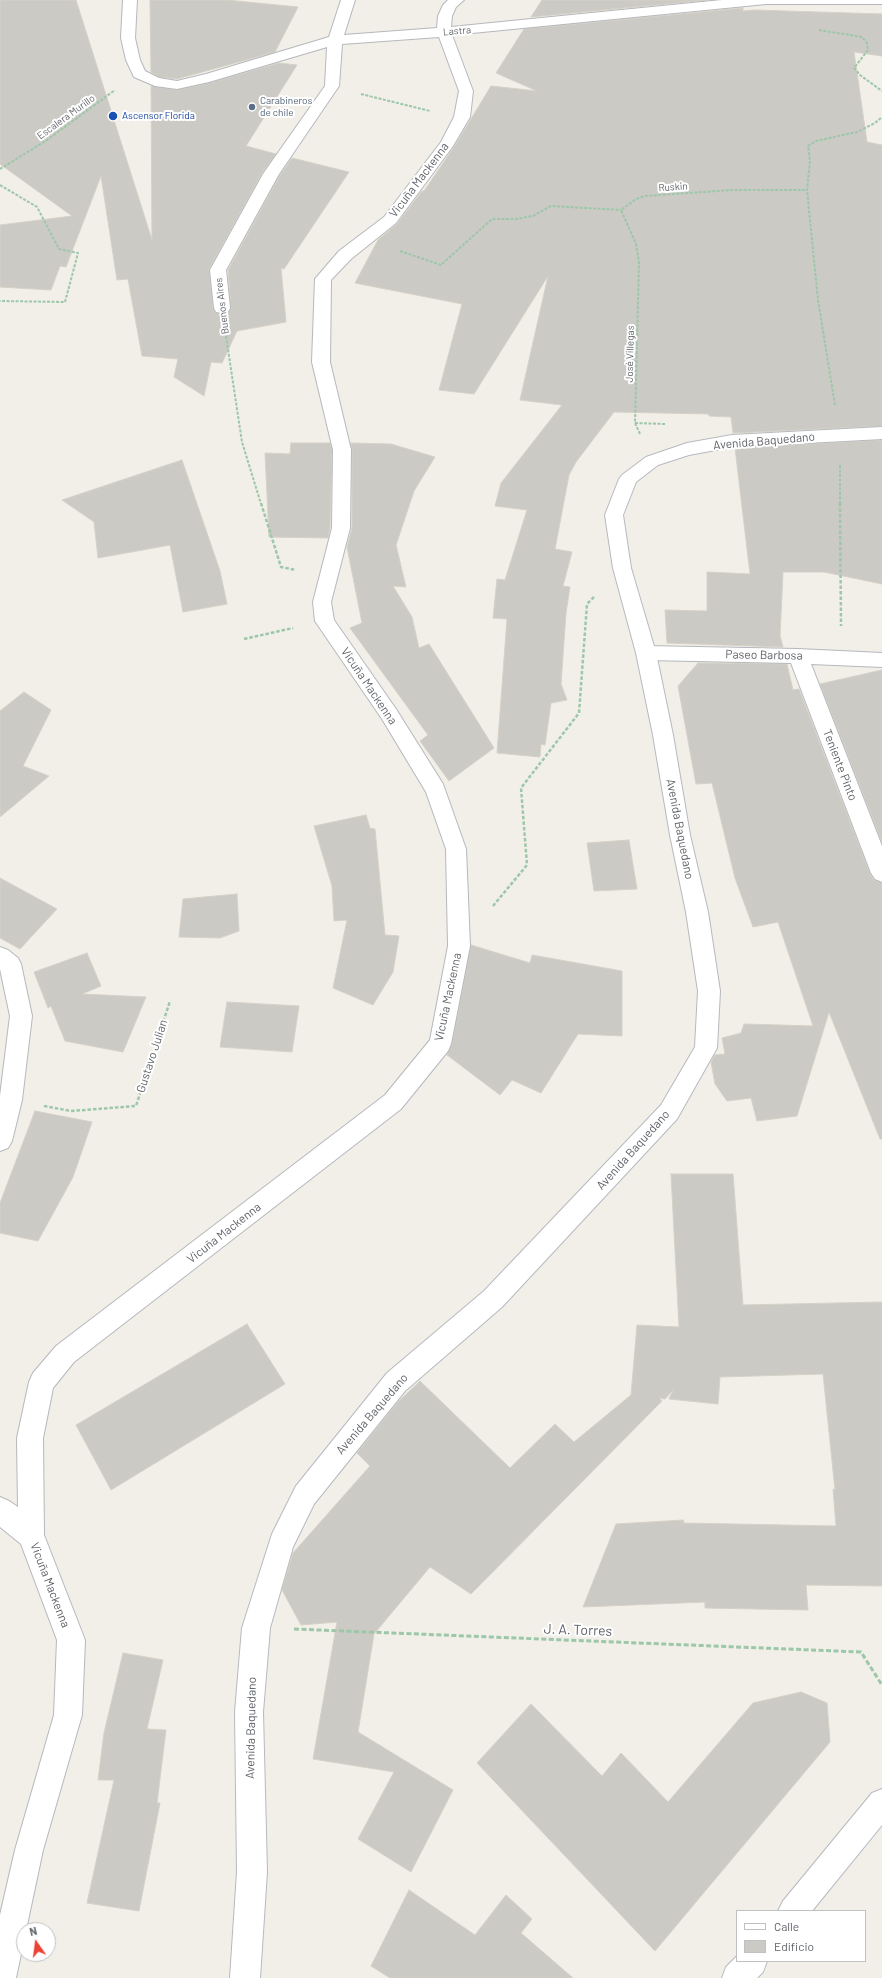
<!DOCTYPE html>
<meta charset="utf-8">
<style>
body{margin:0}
#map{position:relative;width:882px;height:1978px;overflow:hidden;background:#f1efe8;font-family:Barlow,sans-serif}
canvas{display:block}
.legend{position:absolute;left:736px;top:1910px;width:130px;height:52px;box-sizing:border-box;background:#fff;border:1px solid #bfc1c3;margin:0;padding:5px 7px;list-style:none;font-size:12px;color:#5f6368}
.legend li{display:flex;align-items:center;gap:8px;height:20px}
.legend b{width:20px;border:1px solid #bfc1c3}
.north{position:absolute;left:16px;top:1922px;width:40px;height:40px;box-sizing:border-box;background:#fff;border:1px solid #bfc1c3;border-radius:50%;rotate:346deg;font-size:11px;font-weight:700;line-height:16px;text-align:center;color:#5f6368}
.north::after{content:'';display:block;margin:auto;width:14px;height:18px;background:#ea4335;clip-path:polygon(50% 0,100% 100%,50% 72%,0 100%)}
</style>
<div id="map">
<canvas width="882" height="1978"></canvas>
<ul class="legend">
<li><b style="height:5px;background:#fff"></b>Calle</li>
<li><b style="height:11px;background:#cccac5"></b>Edificio</li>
</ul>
<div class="north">N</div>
</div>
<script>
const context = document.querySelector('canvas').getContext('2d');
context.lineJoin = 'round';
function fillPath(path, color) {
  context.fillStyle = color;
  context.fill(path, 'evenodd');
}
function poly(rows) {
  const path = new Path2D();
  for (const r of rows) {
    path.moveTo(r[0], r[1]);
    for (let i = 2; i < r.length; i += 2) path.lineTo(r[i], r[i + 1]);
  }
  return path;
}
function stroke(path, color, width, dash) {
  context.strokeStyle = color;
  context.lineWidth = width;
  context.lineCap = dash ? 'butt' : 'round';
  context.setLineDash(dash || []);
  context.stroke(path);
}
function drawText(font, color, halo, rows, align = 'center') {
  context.font = font + ' Barlow,sans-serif';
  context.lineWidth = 4;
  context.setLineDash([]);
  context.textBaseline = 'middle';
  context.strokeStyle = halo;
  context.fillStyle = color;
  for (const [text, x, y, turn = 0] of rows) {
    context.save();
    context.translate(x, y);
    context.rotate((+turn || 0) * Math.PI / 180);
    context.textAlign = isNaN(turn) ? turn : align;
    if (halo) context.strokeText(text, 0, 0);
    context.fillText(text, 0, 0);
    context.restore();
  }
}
const building = poly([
 [0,0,76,0,152,240,151,86,177,90,209,83,279,63,297,65,246,146,276,154,262,173,209,269,213,308,215,313,222,314,228,313,231,309,228,270,280,175,292,158,349,172,284,269,281,268,286,322,237,331,222,363,211,362,204,396,174,377,178,359,142,356,128,279,117,280,101,176,66,267,60,266,51,290,0,287,0,225,72,216,0,164,0,0],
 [150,0,227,0,298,7,275,52,177,79,159,77,151,72,150,0],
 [542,0,707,0,531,17,542,0],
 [743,8,743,11,754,10,882,14,882,56,854,52,867,142,882,145,882,426,733,433,731,417,709,416,709,414,614,412,576,462,569,475,555,549,572,552,563,586,570,587,566,613,561,684,567,700,551,703,545,745,541,744,540,757,497,753,507,619,493,618,497,579,505,580,527,510,495,506,501,483,562,405,520,400,548,276,474,394,439,390,462,304,355,283,378,240,397,224,422,191,424,191,454,147,491,86,537,91,496,73,524,29,743,8],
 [882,440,882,584,824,572,783,572,780,636,783,647,667,643,665,610,707,611,707,572,750,574,735,448,882,440],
 [291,443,330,443,332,450,330,528,328,538,269,537,265,453,290,454,291,443],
 [351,443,391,444,435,457,414,491,396,545,406,587,393,586,412,617,419,648,429,644,494,748,449,781,420,741,428,735,350,628,362,623,347,547,352,528,352,450,351,443],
 [182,460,220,571,227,604,183,612,170,545,98,558,94,522,62,500,182,460],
 [698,663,787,664,793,690,799,689,870,874,874,880,882,883,882,1139,880,1139,829,1012,797,1116,757,1121,751,1098,727,1101,715,1084,711,1062,715,1055,725,1054,722,1038,741,1033,744,1024,813,1026,778,922,753,927,735,878,712,783,696,784,678,686,698,663],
 [882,670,882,842,820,684,882,670],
 [24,692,51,710,23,766,49,776,0,817,0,711,24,692],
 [366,815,370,828,375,829,385,935,399,936,393,972,373,1005,333,988,347,920,334,921,332,886,314,826,366,815],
 [629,840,637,889,594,891,587,843,629,840],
 [0,878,57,909,20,949,0,938,0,878],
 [237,894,239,931,220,938,179,937,183,899,237,894],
 [471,945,530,963,532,955,622,971,622,1036,578,1034,541,1093,512,1080,500,1095,447,1055,452,1044,471,945],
 [87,953,101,986,82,994,146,997,123,1052,65,1041,51,1006,48,1008,34,972,87,953],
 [227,1002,299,1006,292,1052,220,1047,227,1002],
 [35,1111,92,1122,73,1177,38,1241,0,1233,0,1203,35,1111],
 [671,1174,733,1174,743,1305,882,1302,882,1586,806,1585,808,1610,705,1608,705,1602,583,1607,616,1524,684,1520,683,1523,836,1526,833,1489,835,1490,823,1374,720,1377,718,1404,669,1399,673,1390,665,1399,659,1398,662,1401,471,1594,430,1567,374,1634,358,1732,453,1790,411,1872,358,1839,394,1772,313,1759,337,1622,301,1625,282,1590,293,1553,370,1466,357,1453,398,1402,420,1381,510,1468,555,1424,574,1442,631,1395,637,1325,679,1327,671,1174],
 [247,1324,285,1384,111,1490,76,1425,247,1324],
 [123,1653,163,1660,147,1729,166,1730,157,1803,160,1803,139,1911,87,1903,114,1780,98,1780,104,1733,123,1653],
 [801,1692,827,1703,830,1742,655,1951,477,1763,531,1704,602,1776,621,1753,668,1802,753,1703,801,1692],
 [409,1890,475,1935,506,1895,532,1919,521,1933,573,1978,390,1978,371,1966,409,1890]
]);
fillPath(building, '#cccac5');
stroke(building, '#d6d1c6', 1);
const street = poly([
 [123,0,137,0,135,38,140,60,145,71,159,78,177,81,206,74,329,37,341,0,355,0,344,35,437,28,438,16,443,5,448,0,464,0,456,7,452,16,451,27,722,0,882,0,882,4,766,4,452,35,473,91,470,117,453,146,396,223,351,259,331,280,330,362,351,450,350,528,331,602,334,620,396,709,443,784,466,849,470,946,451,1044,448,1051,401,1109,74,1362,53,1388,43,1438,44,1535,85,1640,82,1715,43,1850,26,1930,24,1930,24,1940,16,1978,0,1978,0,1915,15,1850,54,1715,57,1640,21,1544,0,1527,0,1497,9,1501,18,1507,17,1438,29,1382,33,1373,56,1346,385,1095,430,1040,448,946,446,849,426,792,382,719,315,621,313,602,332,528,333,450,312,362,315,279,339,251,384,217,441,142,454,117,459,91,439,37,342,44,339,86,279,174,226,270,230,308,228,312,222,313,216,312,214,308,210,270,263,174,325,86,327,47,209,82,177,89,155,86,134,77,126,60,121,38,123,0],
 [646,646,798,649,882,653,882,667,811,664,882,846,882,882,875,879,871,873,791,663,646,660,639,658,636,653,639,648,646,646],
 [0,947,8,950,18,958,21,964,32,1016,22,1100,12,1141,8,1148,0,1151,0,1096,10,1016,0,969,0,947]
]);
const secondary = poly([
 [882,427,882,439,732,447,689,455,658,465,636,482,623,515,631,568,656,653,673,735,690,835,708,912,720,991,717,1048,677,1119,502,1307,405,1391,314,1504,293,1547,270,1628,263,1712,267,1872,260,1978,230,1978,237,1872,235,1712,242,1628,272,1534,296,1486,387,1373,484,1291,661,1105,695,1047,698,991,686,912,670,835,653,735,636,653,613,568,605,515,619,479,622,475,646,457,687,443,732,435,882,427],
 [882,1789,882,1825,812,1911,778,1911,783,1901,872,1793,882,1789],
 [737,1956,737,1961,767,1961,763,1972,757,1978,722,1978,726,1967,737,1956]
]);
stroke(street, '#b5b8bc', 2);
stroke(secondary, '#b6babf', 2);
stroke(poly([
 [819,30,862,37,867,43,868,50,854,68,860,75,882,91],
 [361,94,430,111],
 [0,169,47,140,115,90],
 [0,185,37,207,59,249,78,253,65,302,0,301],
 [400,251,441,265,492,219,516,219,533,216,551,206,621,210],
 [226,336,242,442,261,504],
 [835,405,818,300,807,190,810,161,808,146,816,141,857,132,875,123,882,117],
 [635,423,665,424],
 [640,434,635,423,639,262,636,244,621,210,636,199,645,196,732,190,807,190],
 [840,465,840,504]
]), '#9cc7a9', 2, [3, 1.5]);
stroke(poly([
 [261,503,281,567,296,570],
 [840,503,841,626],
 [244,639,293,628],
 [493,906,527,865,521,788,579,713,587,604,595,596],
 [44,1106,71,1111,136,1106,170,1001]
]), '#9cc7a9', 2.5, [3.5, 2]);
stroke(poly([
 [294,1629,861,1652,882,1685]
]), '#9cc7a9', 3, [5, 2.5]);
fillPath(street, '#fff');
fillPath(secondary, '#fff');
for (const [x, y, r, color] of [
 [252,107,4,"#5c6f8a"],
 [113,116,5,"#1a4fb4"]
]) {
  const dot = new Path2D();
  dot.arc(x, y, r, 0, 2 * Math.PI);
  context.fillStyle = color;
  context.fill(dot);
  stroke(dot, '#fff', 1.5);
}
drawText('10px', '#5f6368', '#fff', [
 ["Lastra",457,31,-5],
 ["Escalera Murillo",66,117,-36],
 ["Ruskin",673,187,-4],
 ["Buenos Aires",222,306,-97],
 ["José Villegas",630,354,-89]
]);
drawText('10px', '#4e5e75', '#fff', [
 ["Carabineros",260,101],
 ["de chile",260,113]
], 'left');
drawText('10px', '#164399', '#fff', [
 ["Ascensor Florida",122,116]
], 'left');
drawText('12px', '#5f6368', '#fff', [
 ["Vicuña Mackenna",419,180,-53],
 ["Avenida Baquedano",764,441,-5],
 ["Paseo Barbosa",764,655,1],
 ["Vicuña Mackenna",369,686,56],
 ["Teniente Pinto",840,765,69],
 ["Avenida Baquedano",680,829,79],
 ["Vicuña Mackenna",448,997,-78],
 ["Gustavo Julian",152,1056,-72],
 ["Avenida Baquedano",633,1150,-48],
 ["Vicuña Mackenna",224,1233,-38],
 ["Avenida Baquedano",372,1414,-49],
 ["Vicuña Mackenna",50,1585,69],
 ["Avenida Baquedano",251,1728,-89]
]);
drawText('14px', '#5f6368', '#fff', [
 ["J. A. Torres",578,1630,2]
]);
</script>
